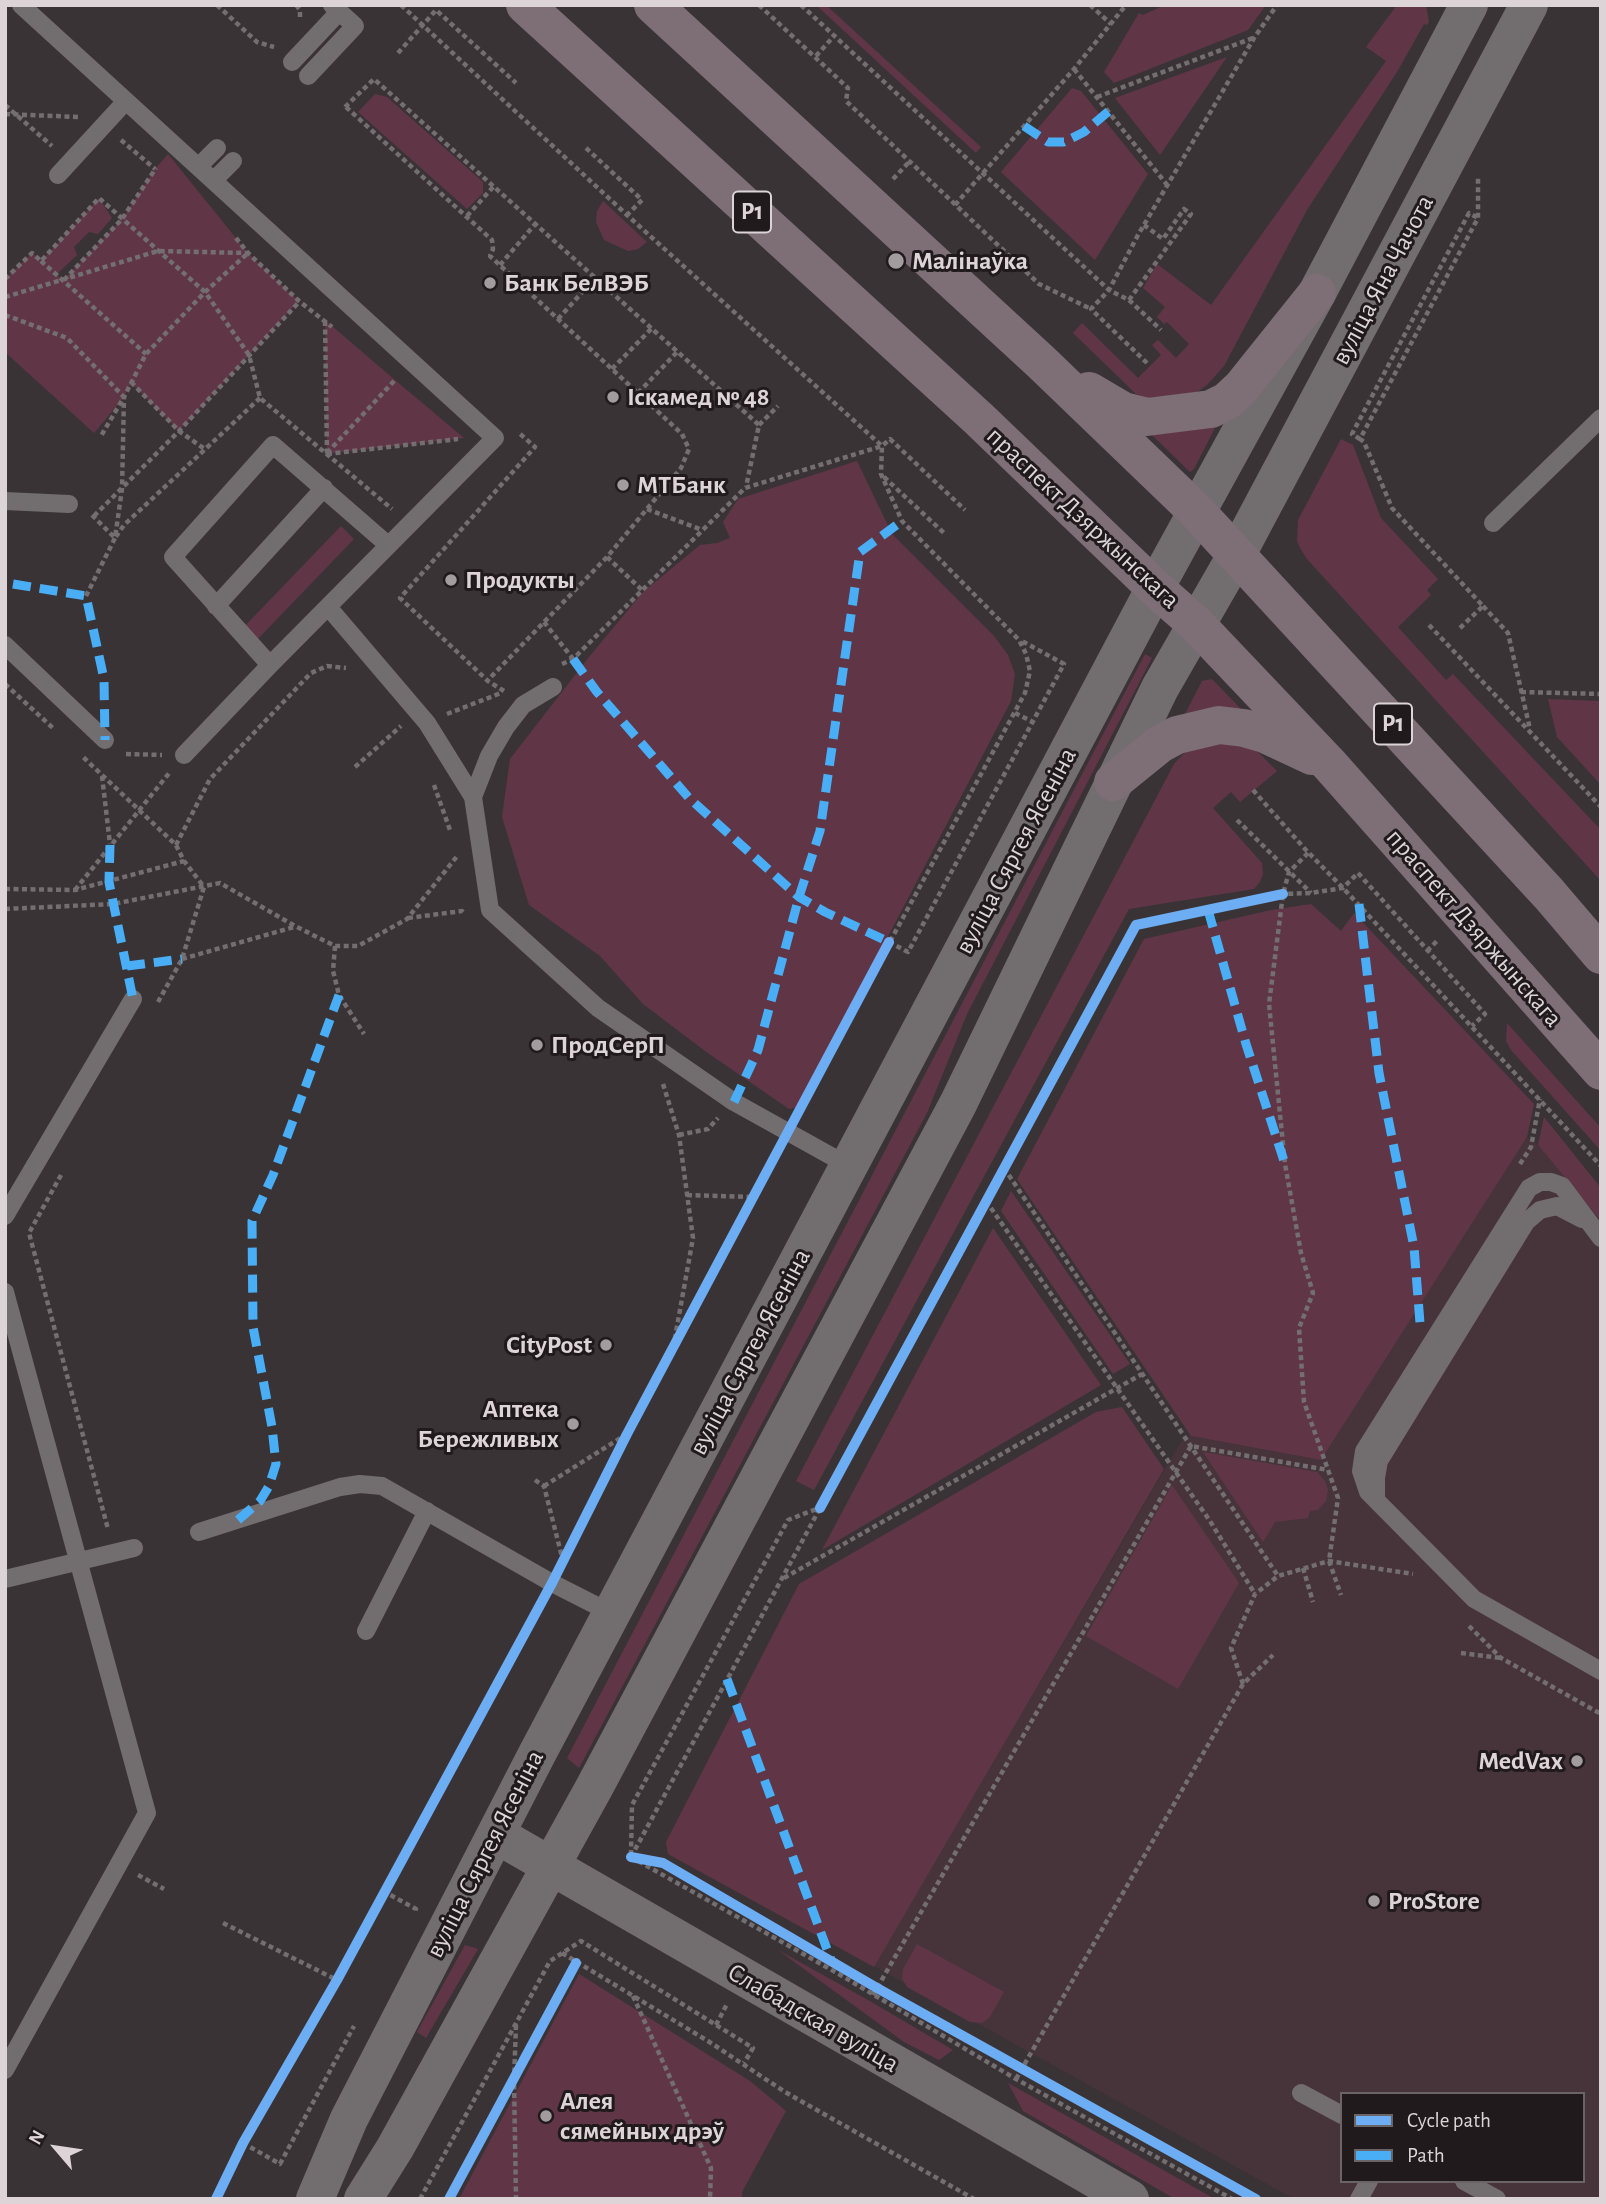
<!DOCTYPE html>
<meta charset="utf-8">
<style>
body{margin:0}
#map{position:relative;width:1606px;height:2204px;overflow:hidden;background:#3a3336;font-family:"Alegreya Sans",sans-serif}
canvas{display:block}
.frame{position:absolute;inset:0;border:7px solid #dcd4d6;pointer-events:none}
.legend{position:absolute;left:1340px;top:2092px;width:245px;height:91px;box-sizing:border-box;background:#201a1c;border:2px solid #6b6466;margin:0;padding:9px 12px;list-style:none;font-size:21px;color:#dcd4d6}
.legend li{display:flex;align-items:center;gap:14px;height:35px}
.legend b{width:35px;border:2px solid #6b6466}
.north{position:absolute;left:21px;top:2113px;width:70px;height:70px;-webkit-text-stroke:5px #201a1c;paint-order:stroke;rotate:299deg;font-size:19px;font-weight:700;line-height:28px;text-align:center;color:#dcd4d6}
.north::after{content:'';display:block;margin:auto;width:24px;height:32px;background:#dcd4d6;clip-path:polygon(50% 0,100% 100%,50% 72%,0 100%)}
</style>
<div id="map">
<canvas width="1606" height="2204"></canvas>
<div class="frame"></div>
<ul class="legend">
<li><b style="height:9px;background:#6dadf4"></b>Cycle path</li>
<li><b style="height:9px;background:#49aef6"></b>Path</li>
</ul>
<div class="north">N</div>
</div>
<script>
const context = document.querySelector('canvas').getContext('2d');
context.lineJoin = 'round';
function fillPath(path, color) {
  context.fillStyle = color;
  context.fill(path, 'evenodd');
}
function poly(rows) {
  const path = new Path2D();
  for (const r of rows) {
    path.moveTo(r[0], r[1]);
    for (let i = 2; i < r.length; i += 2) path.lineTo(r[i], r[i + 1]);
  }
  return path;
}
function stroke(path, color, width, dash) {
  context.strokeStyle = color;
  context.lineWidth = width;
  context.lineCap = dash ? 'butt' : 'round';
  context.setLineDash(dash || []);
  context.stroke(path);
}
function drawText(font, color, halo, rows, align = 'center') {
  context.font = font + ' "Alegreya Sans",sans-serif';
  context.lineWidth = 6;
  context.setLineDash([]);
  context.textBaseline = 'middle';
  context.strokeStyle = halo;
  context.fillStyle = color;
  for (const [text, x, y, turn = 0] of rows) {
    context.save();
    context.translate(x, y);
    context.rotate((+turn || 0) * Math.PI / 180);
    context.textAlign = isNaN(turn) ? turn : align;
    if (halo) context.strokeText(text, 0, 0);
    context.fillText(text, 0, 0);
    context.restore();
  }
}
fillPath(poly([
 [1527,1137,1538,1145,1601,1221,1601,2199,1294,2199,874,1966,1185,1435,1321,1460],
 [1342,2094,1583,2094,1583,2181,1342,2181]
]), '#46343a');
fillPath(poly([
 [816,5,826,5,981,147,976,153],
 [1165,5,1266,5,1248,30,1114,83,1104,72,1139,13,1143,15],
 [1397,5,1426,5,1429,22,1427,25,1424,24,1397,72,1307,210,1224,366,1207,385,1197,392,1147,399,1136,394,1073,333,1082,323,1138,378,1161,355,1152,345,1158,340,1176,358,1189,344,1167,322,1164,324,1157,317,1165,307,1143,288,1157,264,1211,305,1386,61,1366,47],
 [1227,57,1160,155,1115,98],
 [1072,88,1081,91,1148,174,1095,260,1001,172],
 [375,94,387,97,483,182,483,193,467,209,358,112],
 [168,154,248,253,299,301,179,431,131,383,124,397,94,433,5,352,5,279,32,253,42,260,99,198,112,218,98,234,89,232,74,247,77,255,57,274,63,280,122,219,155,169],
 [603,201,647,242,638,249,628,251,604,240,596,222,597,211],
 [325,320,395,380,464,438,327,454],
 [1216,426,1194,469,1190,472,1152,435],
 [1341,439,1353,445,1381,518,1438,579,1427,590,1431,595,1398,627,1446,680,1453,674,1601,830,1601,881,1307,559,1300,548,1297,541,1298,520],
 [857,461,892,534,994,636,1008,655,1015,674,1011,701,799,1107,789,1109,705,1051,643,1004,600,956,529,905,502,817,510,759,589,657,643,592,700,545,717,543,730,538,723,522,738,499],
 [341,526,354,539,254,643,241,630],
 [1145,654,1152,658,967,1014,927,1113,579,1768,567,1758],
 [1212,679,1241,709,1185,714,1202,681],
 [1548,699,1601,701,1601,785,1557,737],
 [1224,739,1253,747,1277,771,1240,802,1231,792,1213,808,1262,863,1263,874,1260,882,1254,889,1129,909,814,1490,796,1481,1174,764,1186,751],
 [1311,904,1341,931,1354,913,1534,1104,1527,1137,1321,1460,1191,1436,1017,1179,1144,939,1271,910],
 [1507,1023,1601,1128,1601,1151,1511,1050,1506,1041],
 [1544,1117,1601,1188,1601,1221,1538,1145],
 [1011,1191,1130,1364,1113,1374,1001,1211],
 [993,1228,1101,1385,822,1550],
 [1122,1407,1164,1469,874,1967,668,1854,666,1842,799,1584,1096,1412],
 [1203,1452,1317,1472,1325,1481,1328,1490,1326,1501,1318,1510,1310,1511,1308,1518,1275,1522,1263,1542],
 [1172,1485,1239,1583,1178,1689,1086,1636],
 [917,1944,1004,1992,990,2017,982,2023,970,2022,907,1987,902,1979,903,1969],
 [465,1945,478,1949,426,2038,417,2032],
 [778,1950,868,2000,953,2050,939,2060,904,2042],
 [579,1974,750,2081,786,2111,742,2192,742,2199,459,2199],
 [1008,2083,1215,2199,1175,2199,1023,2111]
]), '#603646');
stroke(poly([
 [217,5,257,42,274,47],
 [296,5,300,10,300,17],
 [401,5,627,215,882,446,890,439,965,510],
 [759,5,848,88,846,101,1039,284,1091,309],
 [801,5,1109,290,1129,300,1161,330],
 [1090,5,1111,24],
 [398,53,436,10,516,83],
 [816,56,834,36],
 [1074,69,1168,186],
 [1097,97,1253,38],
 [5,105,52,146],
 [345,107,374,79,759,425,746,487],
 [346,107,492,240,493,249,490,256,682,434,689,449,681,468,607,557,488,680],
 [5,114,78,117],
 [121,140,155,169],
 [586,148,642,200,627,215],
 [893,179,909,162],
 [955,205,1074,69,1126,5],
 [467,216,495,185],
 [236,238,248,253,299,301,332,327],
 [41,261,146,354],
 [500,265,536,223],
 [5,279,32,253,41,261,99,198,205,292,249,355,260,398,392,509],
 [64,280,122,219,156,168],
 [5,297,158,251,247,253],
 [1129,300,1191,214,1184,209,1163,239,1144,225],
 [5,315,67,338,124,397,101,436],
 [558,319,596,277],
 [325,321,327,454],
 [1147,363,1091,309,1109,290,1138,235,1254,38,1277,5],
 [612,369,652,328],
 [131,382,179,431,206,450],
 [638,393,678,351],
 [759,425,778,406],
 [1360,439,1352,434,1469,213,1478,218],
 [327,453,395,380],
 [327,454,458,439],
 [884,477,945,534],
 [647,509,702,530],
 [92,515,115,538,124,525,260,398],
 [94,516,179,431,299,302],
 [607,557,642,590],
 [86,596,115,538,122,489,124,397,146,354,205,292,248,253],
 [1483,606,1508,633,1530,729],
 [544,622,573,659],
 [1429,625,1601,807],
 [1460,628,1483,606,1392,508,1364,442,1360,439,1478,218,1478,178],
 [562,664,573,659,745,488,882,446,881,474,902,521,1019,640,1026,654,1030,671,1025,693,798,1111],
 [5,684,54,729],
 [504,691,488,681,400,598,535,447,518,432],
 [1521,692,1601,694],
 [1015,713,1033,722],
 [447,714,501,693],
 [126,754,162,755],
 [355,767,401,726],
 [102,776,110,844],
 [434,785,451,833],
 [1253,790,1305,849,1343,888,1601,1166],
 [1237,820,1311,893],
 [176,845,210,779,311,673,327,666,346,668],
 [1308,853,1289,872,1283,894,1269,1004,1285,1164,1301,1253,1313,1293,1299,1328,1304,1402,1338,1498,1329,1561,1341,1595],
 [5,889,75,890,184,861,176,845,83,757],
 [75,890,170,772],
 [5,909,113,904,220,883,295,926,335,946,358,946,407,919,458,855],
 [408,918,462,911,465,914],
 [889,942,908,952,1064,664,1020,640],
 [335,946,333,971,339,995,364,1034],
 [1427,951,1439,939],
 [182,959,294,927],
 [158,1002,182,959,204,887,184,861],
 [663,1084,679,1135,693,1238,674,1343],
 [679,1135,708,1129,718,1118],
 [1520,1164,1531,1147,1540,1099],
 [1004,1168,1278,1576],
 [61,1175,29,1233,108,1529],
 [687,1195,752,1197],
 [986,1201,1210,1521,1255,1594],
 [535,1480,544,1486,563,1561],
 [544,1486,627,1434],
 [564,1561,627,1434,776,1152],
 [1303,1568,1313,1602],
 [784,1578,1142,1374],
 [1469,1626,1501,1658,1601,1714],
 [1461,1653,1501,1658],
 [1243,1684,1231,1648,1255,1594,1278,1576,1329,1561,1413,1574],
 [631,1855,632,1805,788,1520,819,1508],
 [631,1857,1136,925,1283,894,1311,893,1343,888,1358,873,1485,1014,1472,1026],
 [631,1857,837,1973,1016,2079,1232,2199],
 [138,1875,164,1889],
 [383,1891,416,1909,414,1913],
 [223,1923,337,1980],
 [562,1953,708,2041,785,2092,974,2199],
 [873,1995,1191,1446,1328,1470],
 [633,1996,711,2168,710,2199],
 [516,2025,514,2080,516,2199],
 [716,2025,727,2004],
 [1016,2079,1243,1684,1273,1655],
 [243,2143,280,2164,354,2026],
 [216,2199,243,2143,337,1980,542,1603],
 [420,2199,550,1961,581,1941,753,2048,744,2063]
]), '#736e70', 4.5, [5, 3.5]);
stroke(poly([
 [21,5,495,438,270,665,184,755],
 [292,62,339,12],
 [308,76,355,26,332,5],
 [199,166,217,148],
 [58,175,126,101],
 [214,180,233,161],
 [5,501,69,504],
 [1493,523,1601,418],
 [216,606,324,488],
 [329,608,427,723,473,797,490,910,598,1008,734,1102,849,1166],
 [5,645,105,740],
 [270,665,173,557,273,445,388,545],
 [473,797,489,756,506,727,523,705,553,687],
 [5,1216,133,999],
 [1601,1238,1562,1186,1551,1182,1540,1182,1529,1188,1364,1451,1361,1471,1368,1492,1474,1599,1601,1671],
 [5,1292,147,1813,5,2070],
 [1376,1500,1376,1478,1379,1461,1526,1222,1540,1210,1557,1206,1582,1219],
 [199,1532,340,1487,360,1484,382,1486,552,1583,611,1613],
 [5,1579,134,1548],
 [366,1631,427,1511],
 [1301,2093,1342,2115],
 [1464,2181,1497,2199],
 [1359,2199,1369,2181]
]), '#726d6f', 18);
stroke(poly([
 [497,1835,1130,2199],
 [315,2199,349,2119,537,1754,1155,588,1317,293,1469,5],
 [363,2199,395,2148,595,1786,958,1104,1160,688,1237,554,1529,5]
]), '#726d6f', 38);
stroke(poly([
 [525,5,979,419,1155,588,1196,624,1330,765,1601,1071],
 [653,5,1041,362,1196,511,1549,894,1601,955],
 [1089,391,1123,411,1147,417,1211,409,1227,401,1241,388,1317,293],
 [1113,782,1160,744,1177,735,1219,725,1244,728,1265,734,1312,756]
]), '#7d6f75', 38);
stroke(poly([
 [1024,126,1048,142,1064,142,1084,132,1109,111],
 [13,584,86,596,104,679,105,740],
 [573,659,597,692,689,798,799,897,825,912,889,942],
 [110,845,109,882,133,999],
 [1359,904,1379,1073,1414,1247,1420,1323],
 [1208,910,1246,1044,1285,1164],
 [127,966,182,959],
 [734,1102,758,1050,799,897,820,831,860,552,902,521],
 [238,1520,260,1501,269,1486,276,1464,272,1427,253,1327,252,1221,273,1175,339,995],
 [727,1679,831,1960]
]), '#49aef6', 9, [18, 9]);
stroke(poly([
 [820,1508,1136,925,1283,894],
 [631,1857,663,1863,877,1988,1256,2199],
 [216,2199,243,2143,337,1980,552,1583,627,1434,889,942],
 [449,2199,576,1963]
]), '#6dadf4', 10);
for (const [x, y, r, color] of [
 [896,261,9,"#a39c9e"],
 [490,283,7,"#a39c9e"],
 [613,397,7,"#a39c9e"],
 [623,485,7,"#a39c9e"],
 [451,580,7,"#a39c9e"],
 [537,1045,7,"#a39c9e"],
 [606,1345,7,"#a39c9e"],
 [573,1424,7,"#a39c9e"],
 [1577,1761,7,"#a39c9e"],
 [1374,1901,7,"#a39c9e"],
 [546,2116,7,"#a39c9e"]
]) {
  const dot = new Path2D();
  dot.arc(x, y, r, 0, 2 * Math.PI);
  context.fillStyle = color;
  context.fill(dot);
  stroke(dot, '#201a1c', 2.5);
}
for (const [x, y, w] of [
 [752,212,38],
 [1393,724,38]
]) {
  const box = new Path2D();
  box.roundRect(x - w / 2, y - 20.5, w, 41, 5);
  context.fillStyle = '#201a1c';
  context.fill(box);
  stroke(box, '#dcd4d6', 2);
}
drawText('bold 24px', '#dcd4d6', null, [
 ["Р1",752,212],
 ["Р1",1393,724]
]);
drawText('bold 26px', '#dcd4d6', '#201a1c', [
 ["Малінаўка",912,261],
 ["Банк БелВЭБ",504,283],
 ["Іскамед № 48",627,397],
 ["МТБанк",637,485],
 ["Продукты",465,580],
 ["ПродСерП",551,1045],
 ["CityPost",592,1345,"right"],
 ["Аптека",559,1409,"right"],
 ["Бережливых",559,1439,"right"],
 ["MedVax",1563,1761,"right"],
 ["ProStore",1388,1901],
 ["Алея",560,2101],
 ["сямейных дрэў",560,2131]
], 'left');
drawText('26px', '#dcd4d6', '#201a1c', [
 ["вуліца Яна Чачота",1383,280,-62],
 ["праспект Дзяржынскага",1083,518,43],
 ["вуліца Сяргея Ясеніна",1016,851,-62],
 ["праспект Дзяржынскага",1474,928,49],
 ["вуліца Сяргея Ясеніна",750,1352,-62],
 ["вуліца Сяргея Ясеніна",485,1854,-63],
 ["Слабадская вуліца",813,2018,30]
]);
</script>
